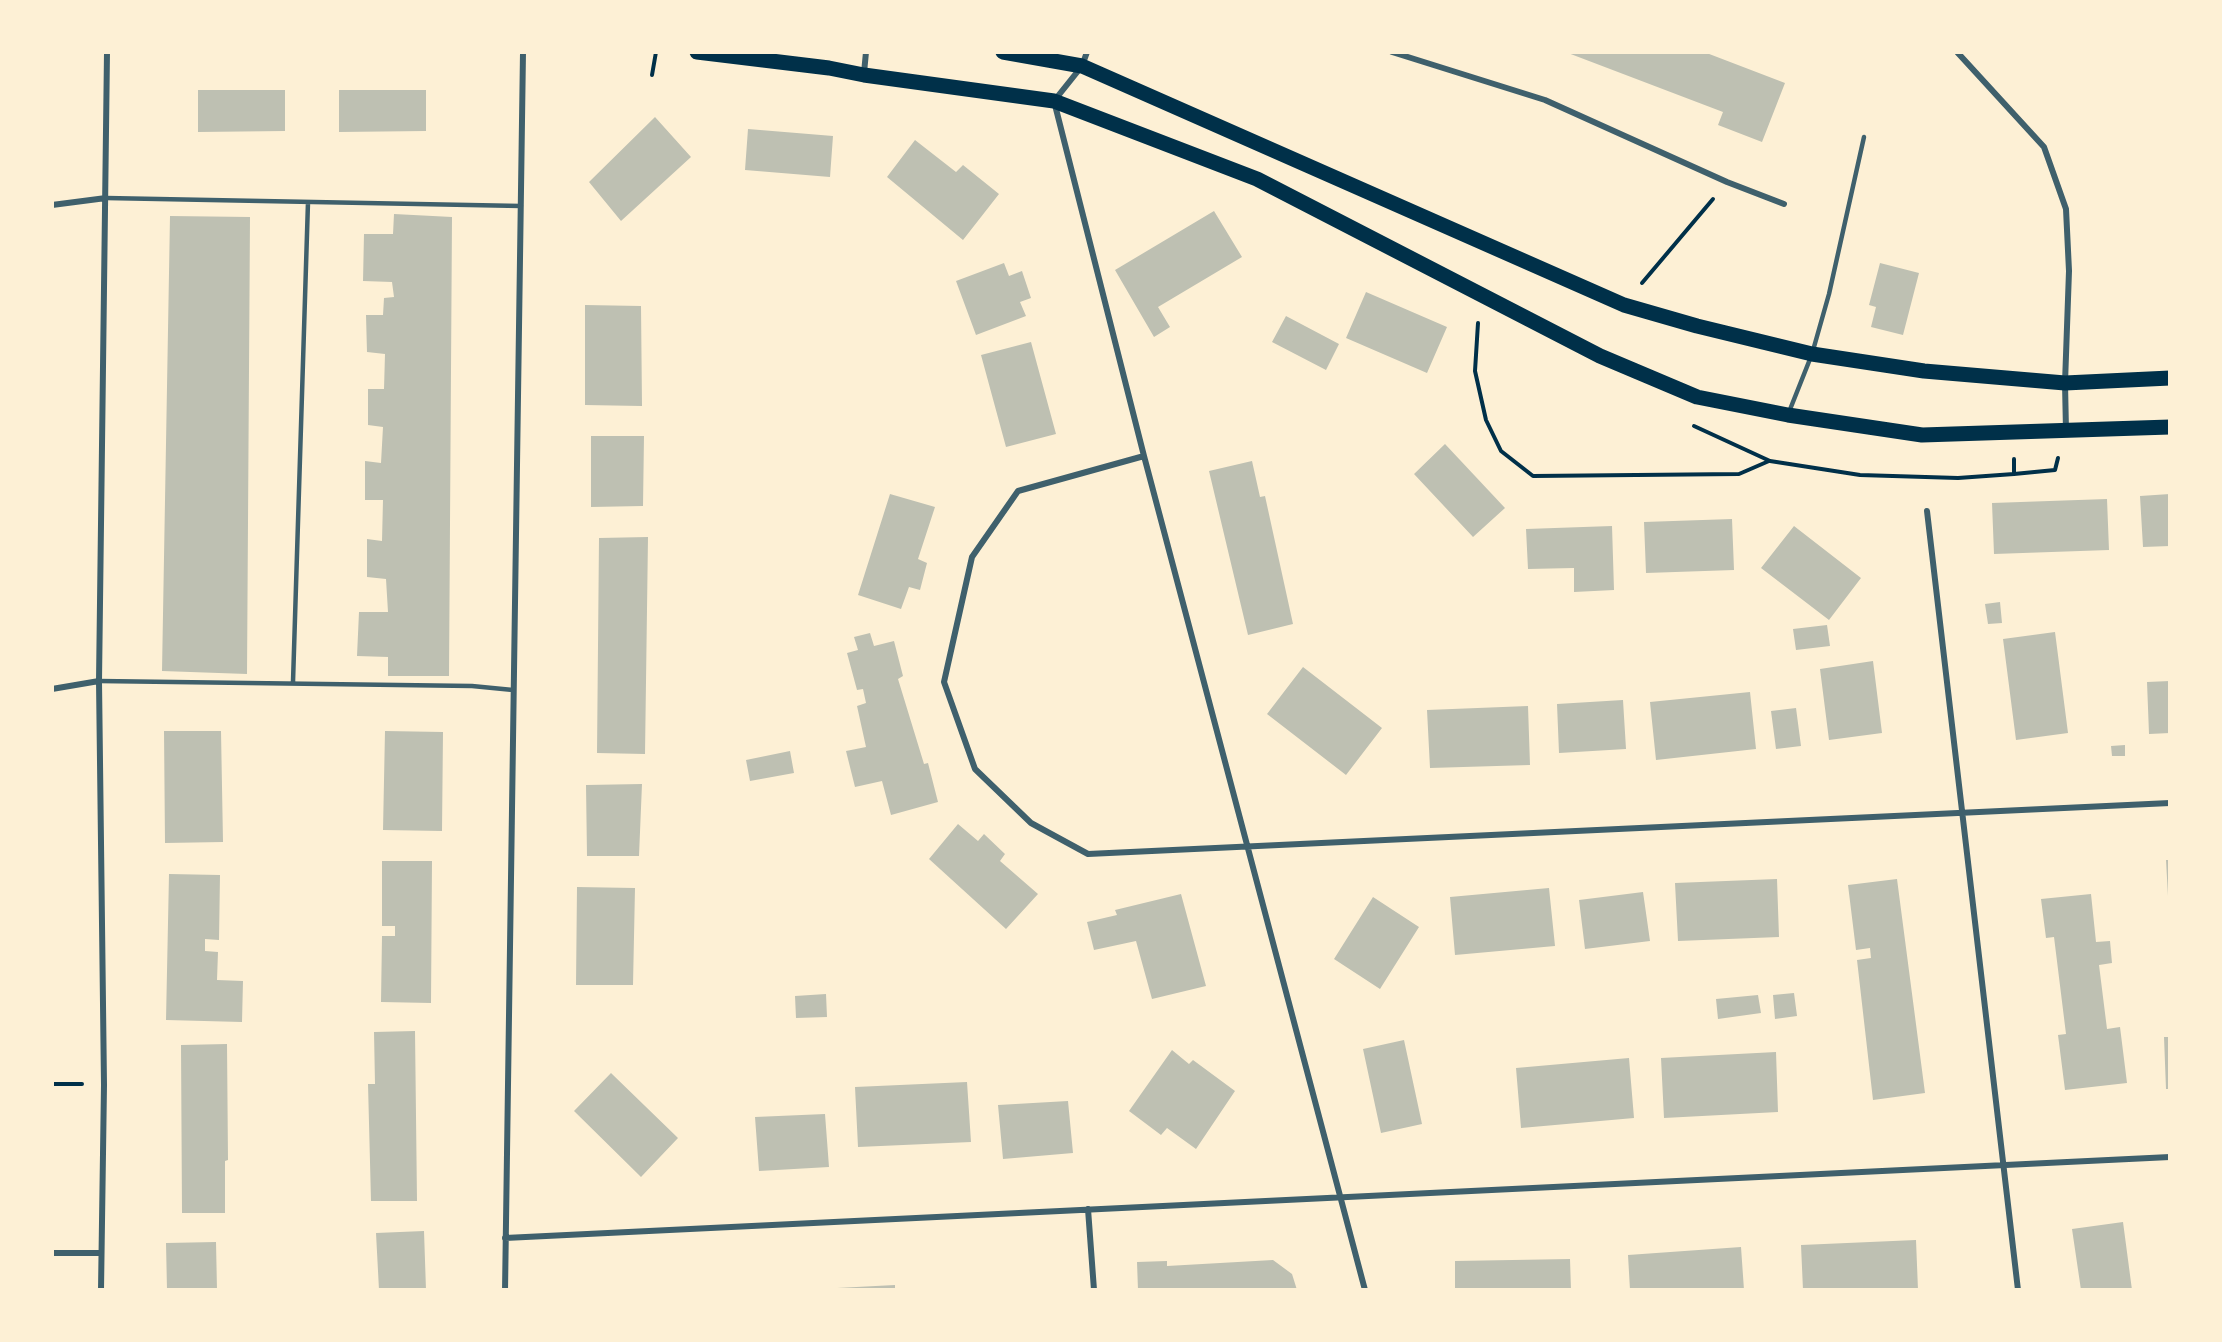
<!DOCTYPE html>
<style>
body{margin:0}
#map{position:relative;width:2222px;height:1342px;overflow:hidden;background:#fdf0d5;font-family:"Work Sans",sans-serif}
canvas{display:block}
.frame{position:absolute;inset:0;border:54px solid #fdf0d5;pointer-events:none}
</style>
<div id="map">
<canvas width="2222" height="1342"></canvas>
<div class="frame"></div>
</div>
<script>
const context = document.querySelector('canvas').getContext('2d');
context.lineJoin = 'round';
function fillPath(path, color) {
  context.fillStyle = color;
  context.fill(path, 'evenodd');
}
function poly(rows) {
  const path = new Path2D();
  for (const r of rows) {
    path.moveTo(r[0], r[1]);
    for (let i = 2; i < r.length; i += 2) path.lineTo(r[i], r[i + 1]);
  }
  return path;
}
function stroke(path, color, width, dash) {
  context.strokeStyle = color;
  context.lineWidth = width;
  context.lineCap = dash ? 'butt' : 'round';
  context.setLineDash(dash || []);
  context.stroke(path);
}
fillPath(poly([
 [1704,52,1785,83,1762,142,1718,125,1723,112,1568,53],
 [198,90,285,90,285,131,198,132],
 [339,90,426,90,426,131,339,132],
 [655,117,691,157,621,221,589,182],
 [748,129,833,136,830,177,745,170],
 [915,140,956,172,963,165,999,194,963,240,887,177],
 [1214,211,1242,257,1158,307,1170,327,1154,337,1115,270],
 [394,214,452,217,449,676,388,676,388,657,357,656,359,612,388,612,386,579,367,577,367,539,382,541,383,500,365,500,365,461,381,463,383,427,368,425,368,389,384,389,385,354,367,352,366,315,383,315,384,298,394,297,392,282,363,281,364,234,393,234],
 [170,216,250,217,247,674,162,671],
 [1004,263,1009,276,1022,271,1031,298,1020,302,1026,316,976,335,956,281],
 [1880,263,1919,273,1903,335,1871,327,1876,307,1869,305],
 [1366,292,1447,327,1427,373,1346,338],
 [585,305,641,306,642,406,585,405],
 [1286,316,1339,344,1326,370,1272,342],
 [1031,342,1056,434,1006,447,981,355],
 [591,436,644,436,643,506,591,507],
 [1445,444,1505,508,1473,537,1414,474],
 [1252,461,1260,497,1265,496,1293,624,1248,635,1209,471],
 [890,494,935,507,918,559,927,563,920,590,909,587,901,609,858,595],
 [2170,494,2170,546,2143,547,2140,496],
 [2107,499,2109,550,1994,554,1992,503],
 [1732,519,1734,570,1646,573,1644,522],
 [1612,526,1614,590,1574,592,1574,568,1528,569,1526,529],
 [1794,526,1861,578,1829,620,1761,568],
 [648,537,645,754,597,753,599,538],
 [2000,602,2002,623,1988,624,1985,604],
 [1827,625,1830,646,1796,650,1793,629],
 [2055,632,2068,733,2016,740,2003,639],
 [870,633,874,646,894,641,903,676,898,679,924,764,928,763,938,802,891,815,882,781,855,787,846,751,866,747,857,706,866,703,863,689,857,690,847,653,858,650,854,637],
 [1873,661,1882,733,1829,740,1820,669],
 [1303,667,1382,728,1346,775,1267,714],
 [2170,681,2170,733,2149,734,2147,682],
 [1750,692,1756,749,1656,760,1650,702],
 [1623,700,1626,749,1559,753,1557,704],
 [1528,706,1530,765,1430,768,1427,710],
 [1796,708,1801,746,1776,749,1771,711],
 [164,731,221,731,223,842,165,843],
 [385,731,443,732,442,831,383,830],
 [2125,745,2125,756,2112,756,2111,746],
 [790,751,794,773,750,781,746,760],
 [642,784,639,856,587,856,586,785],
 [958,824,978,841,984,834,1005,854,1000,861,1038,894,1006,929,929,859],
 [2166,860,2170,860,2170,896,2168,896],
 [382,861,432,861,431,1003,381,1002,382,936,395,936,395,926,382,926],
 [169,874,220,875,219,940,205,939,205,951,218,952,217,980,243,981,242,1022,166,1020],
 [1777,879,1779,937,1678,941,1675,883],
 [1897,879,1925,1093,1873,1100,1857,960,1871,958,1870,948,1856,950,1848,885],
 [577,887,635,888,633,985,576,985],
 [1549,888,1555,946,1455,955,1450,897],
 [1643,892,1650,941,1585,949,1579,900],
 [1181,894,1206,986,1152,999,1136,941,1094,950,1087,922,1117,915,1115,910],
 [2091,894,2096,942,2110,941,2112,963,2099,965,2107,1029,2120,1027,2127,1083,2065,1090,2058,1035,2066,1034,2054,937,2046,938,2041,899],
 [1373,897,1419,927,1380,989,1334,959],
 [1794,993,1797,1016,1775,1019,1773,995],
 [826,994,827,1017,796,1018,795,996],
 [1758,995,1761,1013,1718,1019,1716,999],
 [415,1031,417,1201,371,1201,368,1084,375,1084,374,1032],
 [2164,1037,2170,1037,2170,1089,2166,1089],
 [1404,1040,1422,1124,1381,1133,1363,1049],
 [227,1044,228,1160,225,1161,225,1213,182,1213,181,1045],
 [1172,1050,1189,1064,1193,1060,1235,1091,1196,1149,1167,1128,1161,1135,1129,1111],
 [1776,1052,1778,1112,1664,1118,1661,1058],
 [1629,1058,1634,1118,1521,1128,1516,1068],
 [611,1073,678,1138,641,1177,574,1111],
 [967,1082,971,1142,858,1147,855,1087],
 [1068,1101,1073,1153,1003,1159,998,1105],
 [825,1114,829,1167,759,1171,755,1117],
 [2123,1222,2132,1290,2081,1290,2072,1229],
 [424,1231,426,1290,379,1290,376,1233],
 [1916,1240,1918,1290,1803,1290,1801,1245],
 [216,1242,217,1290,167,1290,166,1243],
 [1741,1247,1744,1290,1630,1290,1628,1255],
 [1570,1259,1571,1290,1455,1290,1455,1261],
 [1273,1260,1292,1274,1297,1290,1138,1290,1137,1262,1167,1261,1167,1266],
 [895,1285,895,1290,838,1290,837,1288]
]), '#bec0b2');
stroke(poly([
 [652,75,656,52],
 [1642,283,1713,199],
 [1478,323,1475,371,1486,420,1501,451,1533,476,1739,474,1769,461],
 [1694,426,1770,461,1860,475,1958,478,2014,474,2055,470,2058,458],
 [2014,459,2014,474],
 [52,1084,82,1084]
]), '#003049', 4);
stroke(poly([
 [106,198,521,206],
 [1789,412,1812,354,1829,294,1864,137],
 [99,681,472,686,513,690],
 [293,682,308,202]
]), '#3f606c', 4.5);
stroke(poly([
 [1087,52,1082,66,1054,101,1144,456,1365,1290],
 [1392,52,1545,100,1727,182,1784,204],
 [1957,52,2044,147,2066,209,2069,271,2065,383,2066,431],
 [864,73,866,52],
 [52,205,106,198],
 [1144,456,1018,491,972,557,944,682,975,769,1031,823,1088,854,2170,803],
 [1927,511,2018,1290],
 [52,689,99,681],
 [1088,1209,1094,1290],
 [505,1238,2170,1157],
 [52,1253,101,1253],
 [101,1290,104,1085,99,681,107,52],
 [505,1290,523,52]
]), '#3f606c', 6);
stroke(poly([
 [697,52,829,68,864,75,1054,101,1257,179,1600,356,1697,397,1788,415,1922,435,2170,427],
 [1003,52,1082,66,1624,305,1697,326,1812,354,1924,371,2065,383,2170,378]
]), '#003049', 15);
</script>
